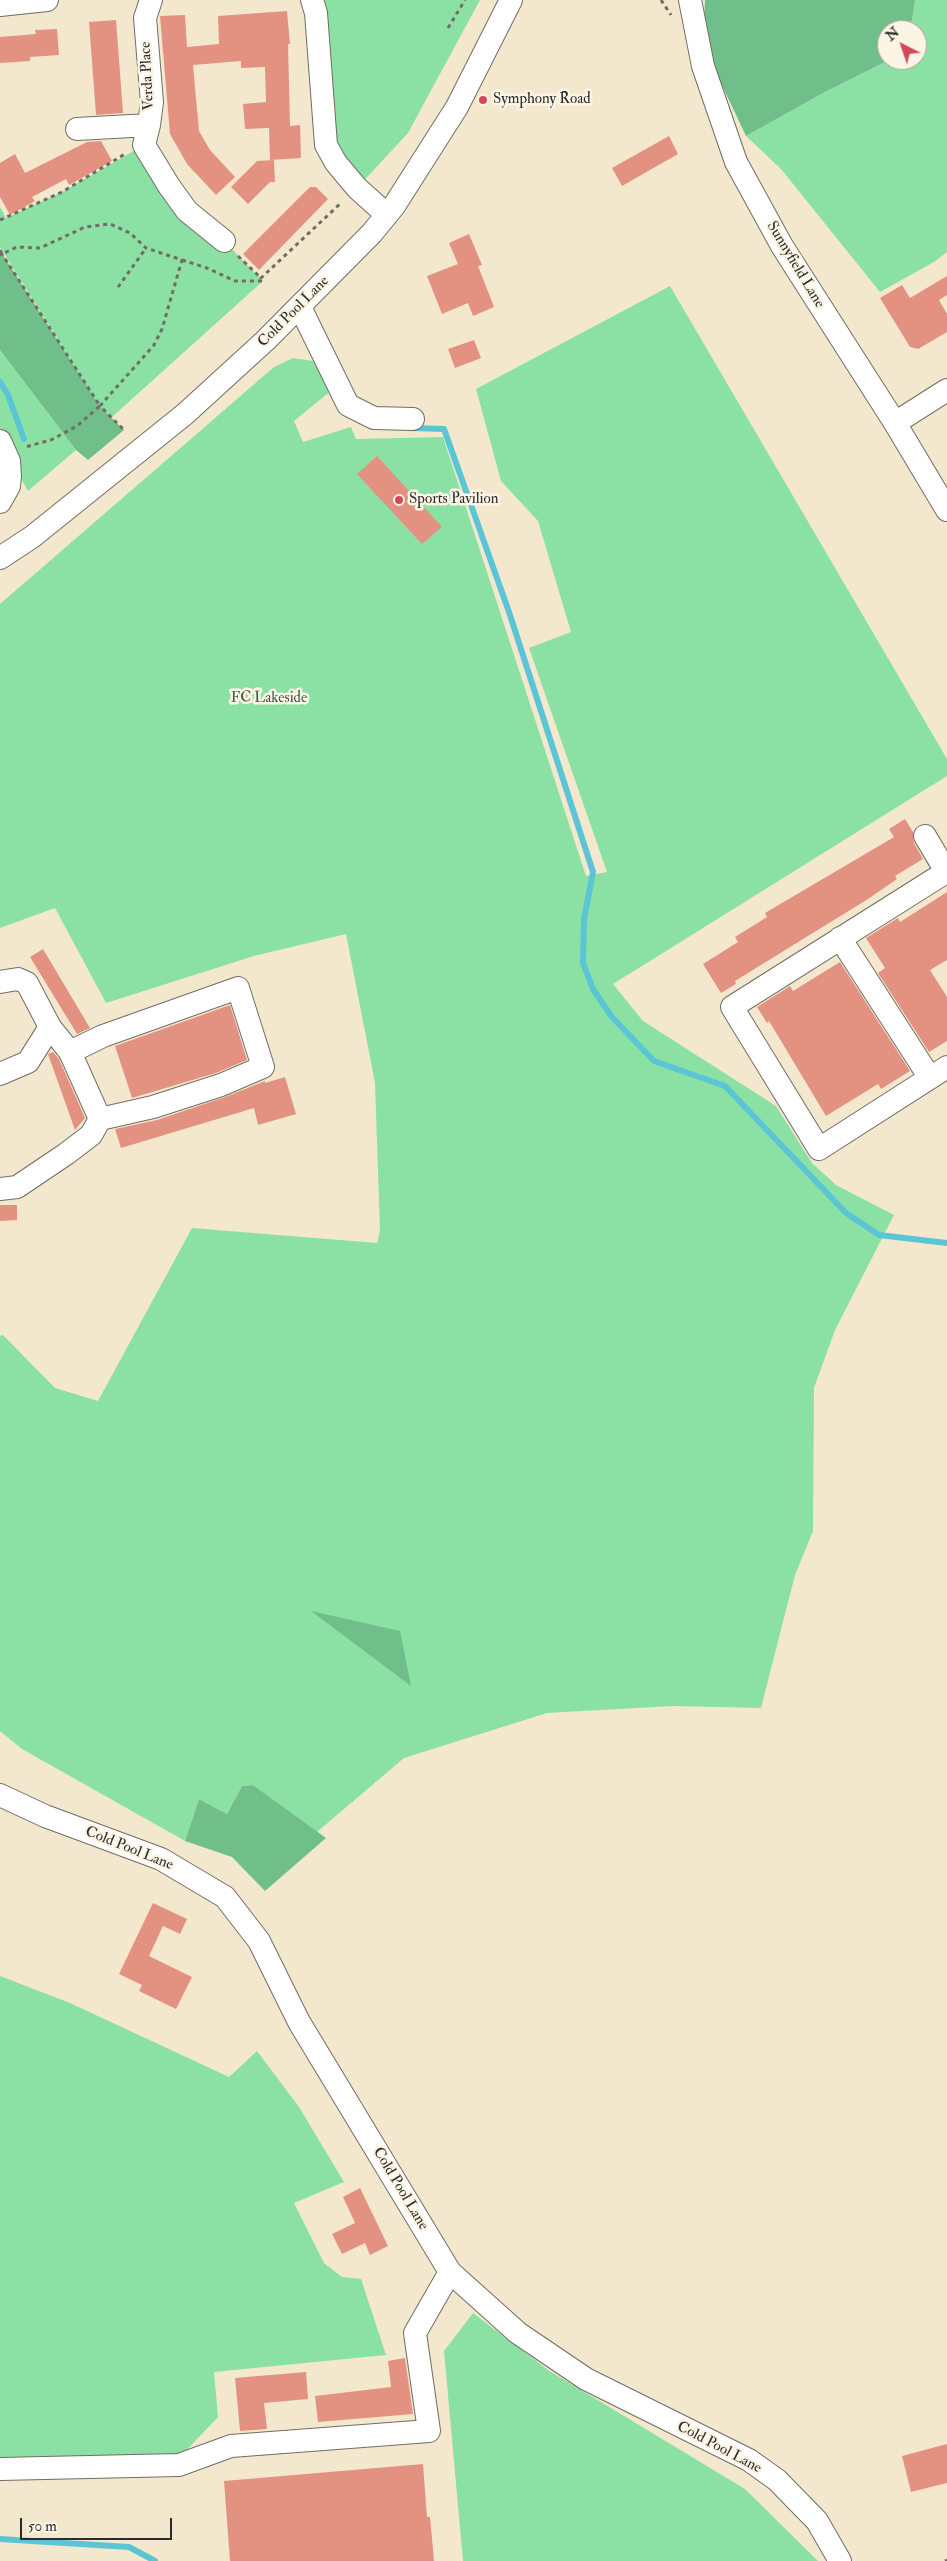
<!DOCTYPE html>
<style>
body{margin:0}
#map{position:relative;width:947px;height:2561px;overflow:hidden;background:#f3e8ce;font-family:"IM FELL Double Pica",serif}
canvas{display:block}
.north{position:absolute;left:877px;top:20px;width:50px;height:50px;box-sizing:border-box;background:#fcf5e5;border:1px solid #a8a49b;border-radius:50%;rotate:319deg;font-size:14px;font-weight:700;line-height:20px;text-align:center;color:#2b2b2b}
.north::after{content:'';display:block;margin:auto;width:18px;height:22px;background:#d1495b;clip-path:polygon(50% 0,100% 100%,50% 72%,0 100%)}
.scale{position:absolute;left:20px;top:2518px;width:152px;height:22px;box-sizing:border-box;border:2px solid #2b2b2b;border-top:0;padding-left:6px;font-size:15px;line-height:18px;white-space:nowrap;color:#2b2b2b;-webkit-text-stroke:4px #fcf5e5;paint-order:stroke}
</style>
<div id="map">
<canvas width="947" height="2561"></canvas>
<div class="north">N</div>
<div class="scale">50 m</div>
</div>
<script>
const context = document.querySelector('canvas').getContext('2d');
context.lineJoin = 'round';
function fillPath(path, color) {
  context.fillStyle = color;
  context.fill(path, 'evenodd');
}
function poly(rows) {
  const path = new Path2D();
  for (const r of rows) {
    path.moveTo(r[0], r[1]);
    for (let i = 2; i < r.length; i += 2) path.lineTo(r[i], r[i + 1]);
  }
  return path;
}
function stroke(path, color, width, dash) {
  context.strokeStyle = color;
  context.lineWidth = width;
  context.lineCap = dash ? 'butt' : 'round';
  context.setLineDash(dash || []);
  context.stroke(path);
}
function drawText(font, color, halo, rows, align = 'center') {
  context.font = font + ' "IM FELL Double Pica",serif';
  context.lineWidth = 5;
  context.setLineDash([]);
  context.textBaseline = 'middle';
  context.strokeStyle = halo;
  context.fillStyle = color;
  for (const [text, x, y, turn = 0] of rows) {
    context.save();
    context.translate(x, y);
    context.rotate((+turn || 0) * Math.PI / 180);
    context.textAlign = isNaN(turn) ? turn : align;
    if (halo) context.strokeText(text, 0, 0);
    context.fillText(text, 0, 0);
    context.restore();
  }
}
fillPath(poly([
 [324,0,480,0,408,133,357,188,336,163,316,13],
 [915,0,947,0,947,252,934,262,880,292,781,169,746,136,825,92,883,63,887,57,887,60,917,60,917,30,906,30,912,20],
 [144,145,224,241,263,281,112,417,100,406,0,247,0,207,6,218,62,192],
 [670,286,947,759,947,776,613,984,643,1021,776,1106,812,1163,836,1185,894,1215,835,1330,814,1388,813,1531,795,1575,761,1708,673,1706,547,1713,404,1758,317,1832,253,1785,242,1786,227,1814,199,1799,185,1841,22,1749,0,1731,0,1336,3,1335,55,1388,98,1401,192,1228,377,1243,380,1231,375,1083,346,934,254,956,106,1003,55,908,0,928,0,604,274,367,293,358,313,361,332,390,294,421,303,442,351,427,356,439,443,437,586,876,607,872,529,648,571,632,538,521,501,481,476,389],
 [0,350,76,450,28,491,0,441],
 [0,1976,70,2003,229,2077,257,2051,299,2107,344,2182,294,2203,324,2263,342,2277,361,2279,386,2355,214,2372,218,2417,181,2456,0,2461],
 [473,2313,548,2370,745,2489,818,2561,463,2561,444,2351]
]), '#8be1a4');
fillPath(poly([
 [705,0,915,0,912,20,906,30,887,30,887,57,883,63,825,92,746,136,703,45],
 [0,250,100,406,124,430,88,460,76,450,0,350],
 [311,1611,400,1631,411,1686],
 [253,1785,326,1838,265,1891,232,1857,185,1841,199,1799,227,1814,242,1786]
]), '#70bf8a');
stroke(poly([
 [0,382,8,395,24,439],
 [411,428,444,429,509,612,593,872,584,919,583,963,593,989,611,1016,654,1061,725,1086,846,1213,879,1235,947,1243],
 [0,2539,129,2547,155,2561]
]), '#5bc5d6', 6);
fillPath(poly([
 [287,11,290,44,288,44,290,126,300,125,301,158,270,160,269,128,245,129,243,104,266,102,265,67,241,68,241,61,193,65,199,131,210,150,235,177,216,195,187,164,170,134,160,16,185,15,187,47,219,44,218,16],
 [116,20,123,113,96,115,89,22],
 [57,29,59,55,30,57,30,61,0,63,0,37,36,34,35,30],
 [669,136,678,154,622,186,612,168],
 [101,141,112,161,69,185,66,179,32,197,35,201,10,215,0,197,0,163,15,154,25,173,87,142],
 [274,160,275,182,270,182,248,204,231,187,257,161],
 [310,187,316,187,328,199,259,270,243,254],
 [469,234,482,265,478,266,494,307,473,316,468,303,442,314,427,276,458,264,449,243],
 [947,276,947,295,939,300,947,314,947,332,918,349,910,347,880,298,902,285,910,298],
 [474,340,481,358,455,368,448,349],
 [377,456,442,527,422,544,357,474],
 [905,819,913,832,914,843,923,859,895,876,897,879,868,899,735,981,736,984,721,993,703,964,738,942,735,937,767,917,765,913,894,837,889,829],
 [947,892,947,960,930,970,947,997,947,1041,929,1052,878,973,885,968,866,938,898,918,900,922],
 [43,949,90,1028,77,1034,30,957],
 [840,962,910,1071,881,1089,878,1084,826,1116,769,1021,767,1023,757,1007,790,986,793,991],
 [230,1005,247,1060,216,1073,132,1098,115,1046],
 [53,1052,59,1059,85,1118,75,1130,48,1054],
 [285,1077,296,1114,258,1125,254,1108,121,1148,115,1129,157,1120,225,1097,265,1081,265,1083],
 [0,1205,17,1205,17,1220,0,1221],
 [153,1903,187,1919,180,1934,163,1926,149,1956,192,1977,176,2009,139,1991,142,1985,119,1974],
 [360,2188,388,2246,370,2255,365,2243,342,2254,332,2234,355,2223,343,2197],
 [405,2358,413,2414,318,2422,315,2396,391,2387,388,2361],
 [306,2372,308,2399,264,2403,267,2429,240,2431,235,2378],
 [947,2444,947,2483,911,2492,902,2456],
 [423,2464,427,2517,430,2517,434,2561,230,2561,224,2481]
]), '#e39281');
const minor = poly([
 [151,0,145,18,152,102,149,125,144,145,169,186,187,211,224,241],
 [312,0,316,13,326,145,336,163,357,188,387,215],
 [690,0,703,66,736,162,782,246,895,423,947,510],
 [0,5,47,0],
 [77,129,149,125],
 [300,307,348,405,374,418,413,419],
 [895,423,947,390],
 [0,441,9,461,10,476,9,486,0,502],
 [0,558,32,537,185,414,266,340,372,233,394,206,457,107,511,0],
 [925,836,947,873],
 [946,872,732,1007,819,1149,947,1067],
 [840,938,930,1078],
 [0,982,18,979,27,983,50,1027,70,1052,100,1119,91,1135,66,1154,17,1187,0,1189],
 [70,1052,103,1036,238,988,263,1067,221,1085,153,1107,100,1119],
 [0,1074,28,1062,50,1027],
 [0,1795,45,1816,161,1859,225,1897,259,1941,299,2022,450,2272,518,2333,586,2379,749,2460,777,2480,817,2521,840,2561],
 [0,2469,179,2465,231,2446,429,2431,415,2333,450,2272]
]);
stroke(minor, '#716d64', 24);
stroke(poly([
 [661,0,671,15],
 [448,28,465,0],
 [0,220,62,192,125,154],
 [0,250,2,254,17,247,40,248,85,227,110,224,130,233,146,248,182,260,162,329,154,345,100,406,124,430],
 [0,255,2,254,100,406,77,426,51,440,25,447],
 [238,256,261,278],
 [182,260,207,268,235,281,263,281,261,278,342,202],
 [118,287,146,248],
 [945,2561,947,2560]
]), '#716d64', 3, [4, 4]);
stroke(minor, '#fff', 22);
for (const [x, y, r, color] of [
 [483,100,5,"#d1495b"],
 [399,500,5,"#d1495b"]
]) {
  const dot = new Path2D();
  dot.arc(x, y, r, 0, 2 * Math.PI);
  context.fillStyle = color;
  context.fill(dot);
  stroke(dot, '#fcf5e5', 2);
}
drawText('15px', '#2b2b2b', '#fcf5e5', [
 ["Verda Place",148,76,-93],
 ["Sunnyfield Lane",795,265,59],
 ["Cold Pool Lane",294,312,-45],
 ["Cold Pool Lane",129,1849,22],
 ["Cold Pool Lane",400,2189,59],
 ["Cold Pool Lane",719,2448,28]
]);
drawText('15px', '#2b2b2b', '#fcf5e5', [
 ["Symphony Road",493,100],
 ["Sports Pavilion",409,500]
], 'left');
drawText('15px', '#435849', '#fcf5e5', [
 ["FC Lakeside",269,699]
]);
</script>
